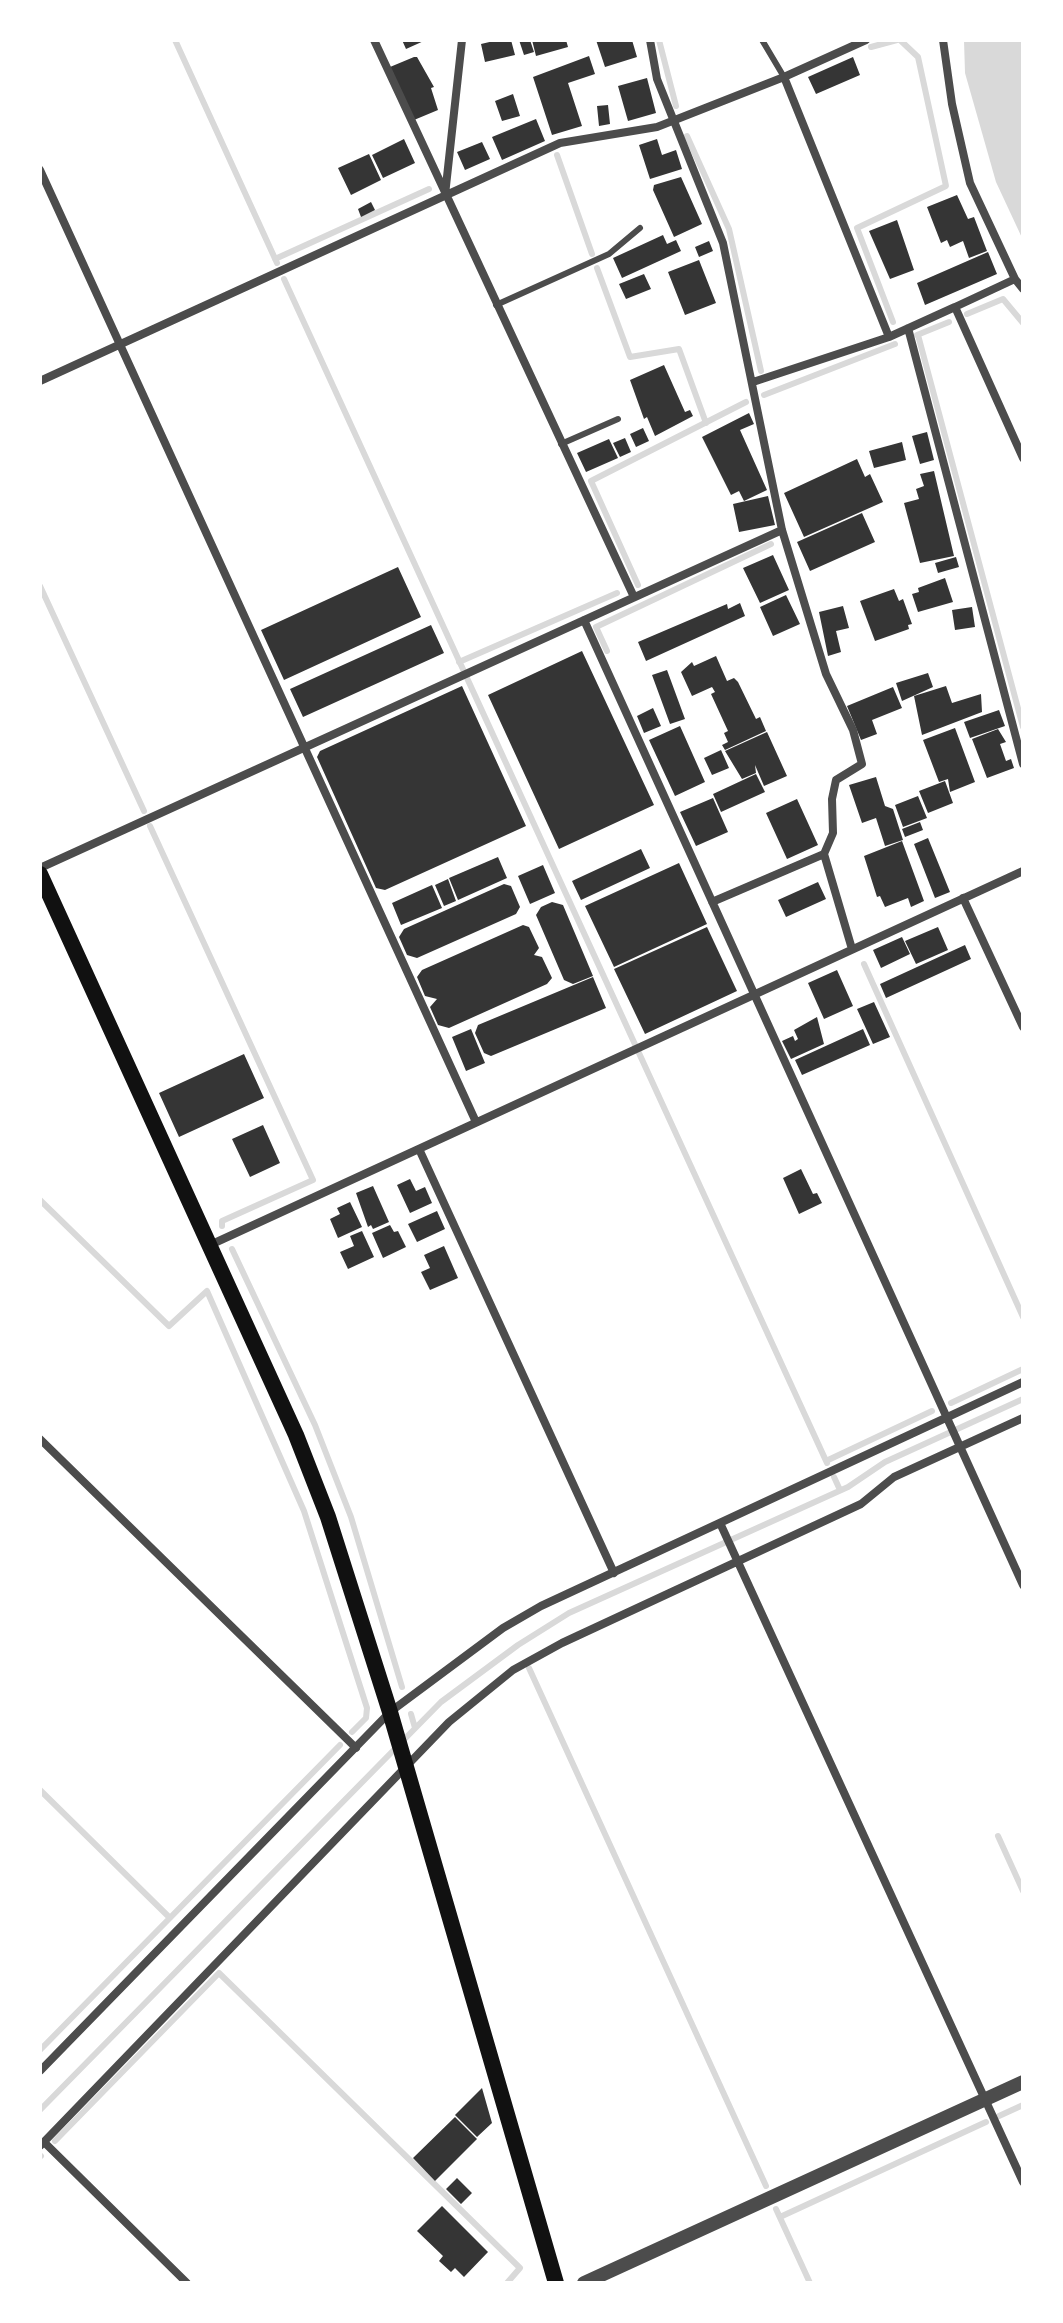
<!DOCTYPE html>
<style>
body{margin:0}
#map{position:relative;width:1063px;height:2323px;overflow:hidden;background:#fff;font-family:"DejaVu Sans",sans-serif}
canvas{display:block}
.frame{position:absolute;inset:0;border:42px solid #fff;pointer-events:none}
</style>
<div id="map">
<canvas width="1063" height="2323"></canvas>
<div class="frame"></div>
</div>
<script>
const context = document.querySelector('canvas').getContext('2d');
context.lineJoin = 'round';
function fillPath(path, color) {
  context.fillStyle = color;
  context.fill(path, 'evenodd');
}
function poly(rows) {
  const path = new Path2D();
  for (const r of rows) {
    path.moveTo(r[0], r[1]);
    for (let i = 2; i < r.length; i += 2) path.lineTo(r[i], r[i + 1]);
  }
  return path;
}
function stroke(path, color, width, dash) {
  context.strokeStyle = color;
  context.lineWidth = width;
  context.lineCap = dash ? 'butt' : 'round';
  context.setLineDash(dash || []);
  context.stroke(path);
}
fillPath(poly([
 [964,40,1023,40,1023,240,996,182,965,73]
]), '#d9d9d9');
stroke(poly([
 [175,40,277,263],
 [659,40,676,106],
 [871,47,897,40],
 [687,136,729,229,761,371],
 [557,155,592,254],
 [275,259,429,189],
 [597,268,630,357,679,349,706,423],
 [284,279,827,1463],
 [967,314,1003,299,1023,323],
 [893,322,857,228,946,186,918,57,900,40],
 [917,335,949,322],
 [918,335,1023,727],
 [764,395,895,344],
 [638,585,591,481,746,402],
 [40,586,144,811],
 [607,651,596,627,771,544],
 [459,662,617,593],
 [150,826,313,1180,222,1221,222,1226],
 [864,964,1023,1317],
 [40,1200,169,1326,207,1291,304,1511,367,1708,366,1718,352,1732],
 [232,1249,315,1425,351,1517,402,1687],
 [951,1403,1023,1369],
 [826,1461,932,1411],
 [834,1477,840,1490],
 [529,1668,766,2186],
 [411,1714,415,1728],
 [40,1790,170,1918],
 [998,1836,1023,1891],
 [40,2050,340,1745],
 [40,2110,441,1702,518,1645,569,1613,848,1487,885,1462,1023,1399],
 [999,2116,1023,2105],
 [55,2141,219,1973,520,2268,507,2283],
 [40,2157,41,2156],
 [776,2209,810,2283],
 [780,2217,986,2122]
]), '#d9d9d9', 6);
fillPath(poly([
 [402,40,426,40,406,49],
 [498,40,511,40,515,55,485,62,481,44],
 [519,40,530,40,534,52,524,55],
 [532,40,566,40,568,47,536,56],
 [596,40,632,40,637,57,605,67],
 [589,56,595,74,568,83,582,126,552,135,533,77],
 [414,57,417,57,434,87,431,88,438,110,414,120,390,67],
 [853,57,860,75,816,94,808,77],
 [647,78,656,113,628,121,618,86],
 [513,94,520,116,502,121,495,101],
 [608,105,610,124,599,126,597,106],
 [536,119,545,141,502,160,492,137],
 [404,139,415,163,383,178,372,155],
 [657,139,662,155,676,150,682,169,650,179,639,145],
 [482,142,490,159,465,170,457,152],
 [369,154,381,180,351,195,338,168],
 [681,177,702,224,674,237,653,190,654,185],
 [957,195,968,219,974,217,987,251,969,258,963,241,950,247,947,240,941,243,927,207],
 [371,202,375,210,361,217,358,209],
 [897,220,914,270,890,279,869,231],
 [663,235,667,244,676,240,681,251,622,278,613,258],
 [709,241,713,251,699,257,695,247],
 [988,252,997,274,925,305,917,283],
 [699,260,716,303,685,315,668,272],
 [644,274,651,289,626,299,619,284],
 [664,365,685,412,690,410,693,416,655,436,647,417,644,419,630,380],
 [749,413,754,424,740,430,767,490,744,501,739,491,731,495,702,437],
 [643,428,649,441,636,447,630,434],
 [927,432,934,460,920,464,912,436],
 [625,438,631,452,620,457,613,443],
 [609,439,618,458,586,472,577,453],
 [902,442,906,460,874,468,869,451],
 [857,459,865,477,870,474,883,502,804,537,784,493],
 [934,471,954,556,920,563,904,503,919,499,916,489,924,486,920,474],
 [768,496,775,525,739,532,733,504],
 [862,513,875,542,810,571,797,542],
 [773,555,789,590,760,603,743,568],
 [956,557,959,567,938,573,935,563],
 [398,567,421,617,284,680,261,630],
 [945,578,953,602,918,612,912,594,919,592,918,588],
 [894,589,899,601,903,599,912,624,908,625,909,629,875,641,860,601],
 [786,595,800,624,773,636,760,607],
 [740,603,745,616,646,661,638,642,727,604,728,609],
 [843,606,849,628,836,631,841,652,828,656,819,612],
 [972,607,975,627,955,630,952,610],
 [431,625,444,653,303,717,290,689],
 [582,651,654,805,559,849,488,695],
 [716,656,727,681,734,678,738,682,756,719,760,717,766,731,725,750,722,745,728,742,724,733,728,731,711,694,715,692,712,687,692,696,681,672,692,662,694,666],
 [667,670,685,719,670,724,652,675],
 [928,673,933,687,902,701,896,683],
 [462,686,526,826,385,890,376,888,317,757,320,751],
 [946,686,952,703,981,694,982,712,922,735,914,696],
 [893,687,902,708,872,720,877,734,861,740,847,706],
 [653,708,661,726,644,733,637,716],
 [999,710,1005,726,970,738,964,722],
 [680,726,705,782,675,796,649,740],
 [955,728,975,782,950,792,948,779,939,782,923,740],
 [998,729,1006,742,1000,744,1006,761,1011,759,1014,768,987,778,972,739],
 [767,732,787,776,764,786,755,765,756,773,742,779,725,751],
 [721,750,729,768,712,775,704,758],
 [756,774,765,792,721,812,713,794],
 [876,777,885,806,893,809,903,840,885,846,876,818,862,823,849,785],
 [945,781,953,803,928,813,919,791],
 [918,796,927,818,903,827,895,805],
 [713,798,728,832,696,846,680,812],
 [797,799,818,845,787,859,766,813],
 [920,822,923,830,905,837,902,829],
 [928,838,950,892,935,898,914,844],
 [902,841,924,901,911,907,908,898,885,907,880,896,877,897,864,856],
 [641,849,650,868,581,900,572,881],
 [498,857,507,878,458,900,449,878],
 [679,863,707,924,614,967,585,906],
 [543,865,555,893,530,904,518,876],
 [448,879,456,901,444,906,435,885],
 [818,882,826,899,786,917,778,900],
 [504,884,511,886,520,907,516,914,417,958,407,955,399,937,404,929],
 [432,885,442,908,401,925,392,903],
 [552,902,563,905,593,976,573,984,564,980,536,915,541,907],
 [523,925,529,927,539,948,534,955,542,957,552,978,547,984,449,1028,438,1025,430,1007,437,999,425,996,417,977,422,970],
 [707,927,737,991,645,1034,614,969],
 [938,927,948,950,916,964,905,941],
 [902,937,910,954,881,968,873,950],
 [965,945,971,959,886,998,880,984],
 [837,970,853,1006,824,1019,808,983],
 [593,977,606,1008,491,1056,484,1053,475,1033,478,1025],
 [874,1002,890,1037,873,1044,857,1009],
 [817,1017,824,1044,791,1059,782,1041,793,1036,795,1041,798,1039,794,1030],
 [471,1029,485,1063,466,1071,452,1037],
 [863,1029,870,1045,802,1075,795,1060],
 [244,1054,264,1098,179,1137,159,1093],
 [263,1125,280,1163,250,1177,232,1139],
 [801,1169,813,1194,817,1193,822,1203,799,1214,783,1178],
 [410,1179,416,1191,425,1187,432,1203,410,1213,397,1185],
 [373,1186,389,1222,373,1229,371,1225,368,1227,356,1193],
 [350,1202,362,1227,338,1238,330,1219,340,1214,337,1208],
 [437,1211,445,1229,417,1242,408,1224],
 [390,1225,394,1232,398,1231,406,1247,383,1258,372,1233],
 [362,1231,374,1257,348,1269,340,1252,354,1246,350,1236],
 [444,1246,458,1278,430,1290,421,1272,430,1268,424,1255],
 [482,2088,492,2123,477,2137,455,2115],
 [455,2117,477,2139,435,2181,413,2158],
 [457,2178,472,2193,461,2204,446,2189],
 [442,2206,488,2252,464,2277,455,2268,451,2272,439,2261,443,2256,417,2231]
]), '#353535');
stroke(poly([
 [762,40,784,77],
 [496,305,609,254,640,228],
 [561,444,618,419]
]), '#4c4c4c', 6);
stroke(poly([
 [374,40,634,597],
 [650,40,657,79,723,243,782,530,826,674,853,730,862,764,836,780,832,799,833,833,824,854],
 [943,40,952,104,970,183,1015,279,955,307],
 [784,77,866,40],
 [40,170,476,1122],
 [445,195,462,40],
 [1015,279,1023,289],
 [908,328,1023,764],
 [40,381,560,143,657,127,784,77,889,337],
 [753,382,889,337,955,307,1023,458],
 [584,620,1023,1585],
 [40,868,782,530],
 [963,898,1023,1027],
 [712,902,824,854,852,949],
 [419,1149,614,1573],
 [210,1245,1023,871],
 [40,1439,356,1748],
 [720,1523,1023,2182],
 [40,2071,390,1712,503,1628,541,1606,1023,1382],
 [44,2142,187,2283],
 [40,2146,449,1722,513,1670,562,1643,861,1504,894,1477,1023,1418]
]), '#4c4c4c', 8);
stroke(poly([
 [584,2283,1023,2082]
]), '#4c4c4c', 14);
stroke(poly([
 [40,874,296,1435,328,1517,390,1712,556,2283]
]), '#111', 16);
</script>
